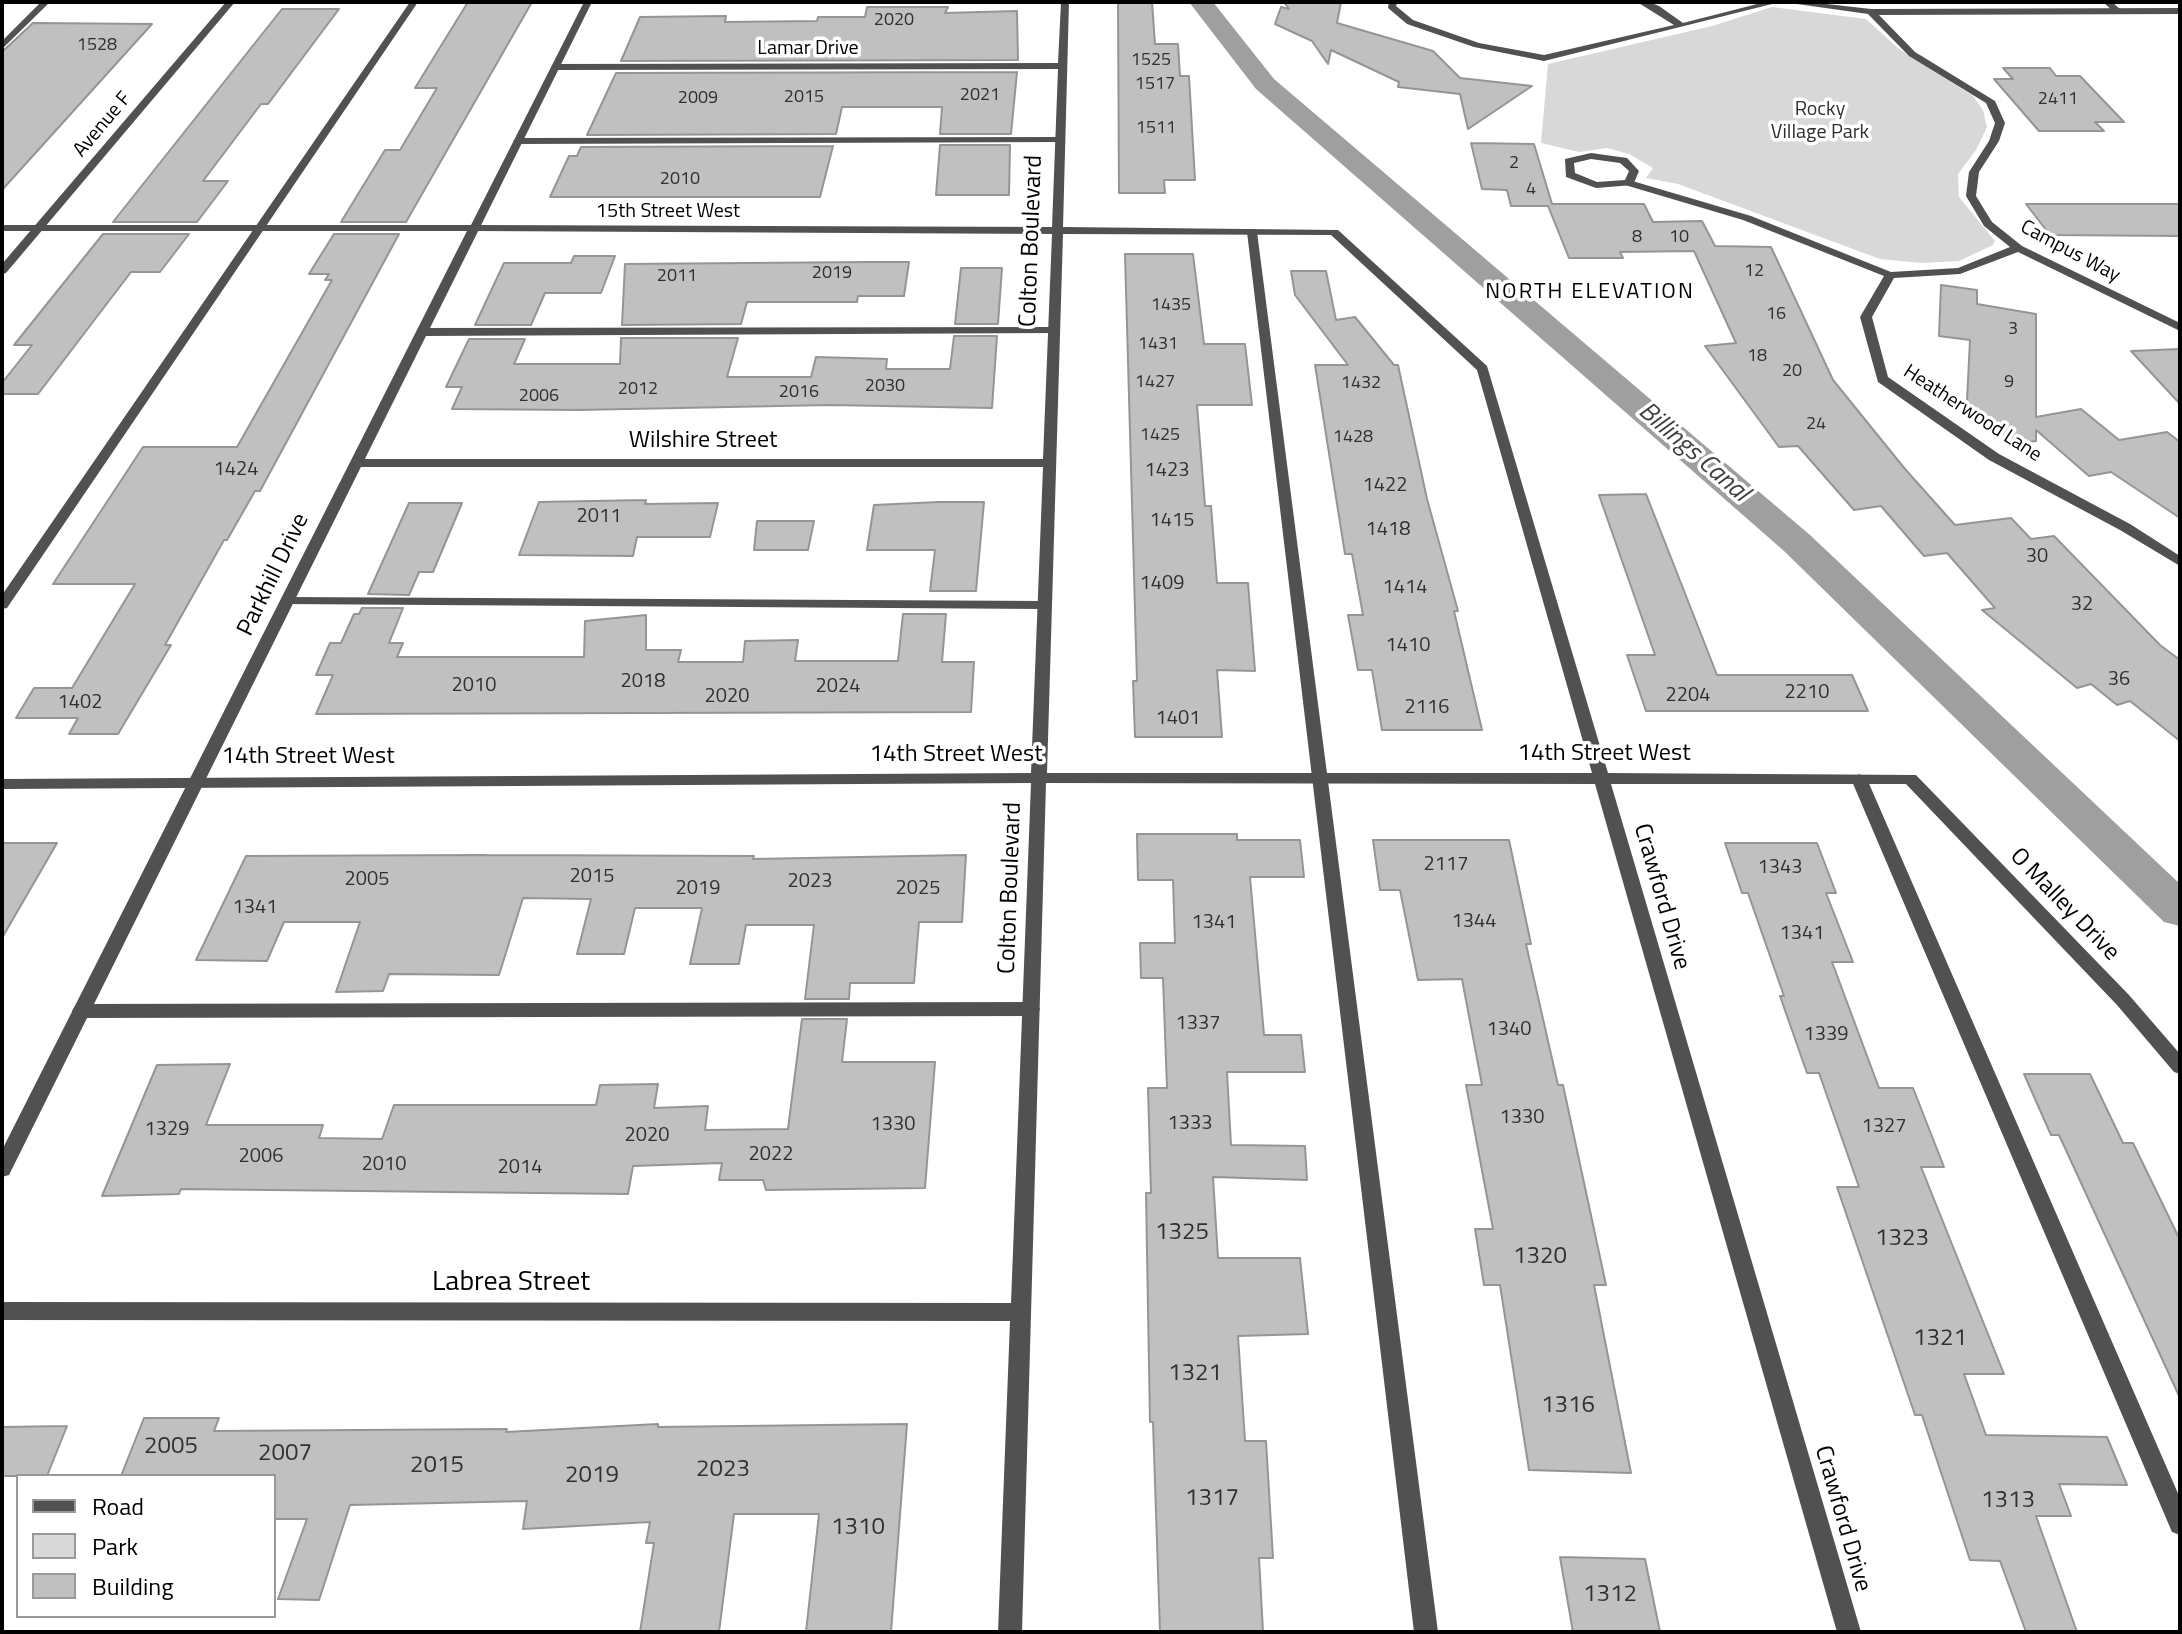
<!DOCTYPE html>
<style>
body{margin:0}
#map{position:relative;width:2182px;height:1634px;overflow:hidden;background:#fff;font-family:"Titillium Web",sans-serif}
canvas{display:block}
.frame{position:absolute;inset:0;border:4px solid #000;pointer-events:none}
.legend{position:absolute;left:16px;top:1474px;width:260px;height:144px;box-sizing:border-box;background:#fff;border:2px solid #999;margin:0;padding:10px 14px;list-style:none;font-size:24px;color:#000}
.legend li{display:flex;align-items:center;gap:16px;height:40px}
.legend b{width:40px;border:2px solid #999}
</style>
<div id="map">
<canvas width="2182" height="1634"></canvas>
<div class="frame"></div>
<ul class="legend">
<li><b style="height:10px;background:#515151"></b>Road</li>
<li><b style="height:22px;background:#d8d8d8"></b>Park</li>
<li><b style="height:22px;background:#c0c0c0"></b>Building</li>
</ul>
</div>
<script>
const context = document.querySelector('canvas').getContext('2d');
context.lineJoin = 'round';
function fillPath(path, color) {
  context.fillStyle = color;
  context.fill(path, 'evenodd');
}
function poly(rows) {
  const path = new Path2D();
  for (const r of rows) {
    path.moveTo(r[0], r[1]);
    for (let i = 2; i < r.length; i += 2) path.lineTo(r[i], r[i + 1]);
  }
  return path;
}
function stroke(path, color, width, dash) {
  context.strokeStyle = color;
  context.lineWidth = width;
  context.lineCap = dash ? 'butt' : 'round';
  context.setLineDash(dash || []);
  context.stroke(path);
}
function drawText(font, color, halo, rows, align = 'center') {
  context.font = font + ' "Titillium Web",sans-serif';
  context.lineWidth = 7;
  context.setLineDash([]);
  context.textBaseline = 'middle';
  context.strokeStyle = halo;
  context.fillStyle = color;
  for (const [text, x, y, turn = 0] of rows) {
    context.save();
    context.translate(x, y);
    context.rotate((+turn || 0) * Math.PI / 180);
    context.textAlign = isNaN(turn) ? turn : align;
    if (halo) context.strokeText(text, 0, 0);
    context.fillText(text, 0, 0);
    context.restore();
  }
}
fillPath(poly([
 [1772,7,1866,19,1899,49,1973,96,1983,110,1987,127,1976,150,1958,174,1959,197,1995,241,1993,245,1959,261,1921,263,1880,259,1678,184,1646,178,1653,168,1629,154,1607,148,1579,152,1541,143,1548,64,1712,26]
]), '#d8d8d8');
fillPath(poly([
 [1189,2,1213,2,1274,79,1810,535,2180,884,2180,926,2164,922,1784,551,1256,89,1189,2]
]), '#9f9f9f');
const building = poly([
 [468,2,532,2,406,222,341,222,385,150,400,150,437,88,415,88,468,2],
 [1118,2,1152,2,1155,44,1178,44,1180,76,1189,76,1195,180,1164,180,1165,193,1119,193,1118,2],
 [1284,2,1341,2,1337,23,1433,51,1460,78,1532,86,1468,129,1460,94,1398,87,1399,82,1331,50,1328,64,1312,41,1275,24,1281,7,1289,9,1284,2],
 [867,7,948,7,945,13,1017,11,1018,60,621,61,640,17,726,16,725,22,817,21,818,17,865,17,867,7],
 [282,9,339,9,268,104,261,104,203,181,228,181,197,222,113,222,282,9],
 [33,23,152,24,2,190,2,52,33,23],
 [2003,68,2050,68,2056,76,2080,76,2124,122,2095,122,2104,131,2039,131,1994,79,2013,79,2003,68],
 [1017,72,1011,134,940,134,942,107,842,107,836,134,587,135,616,73,1017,72],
 [1471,143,1534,144,1552,204,1644,204,1653,222,1702,221,1715,246,1771,247,1833,380,1905,469,1955,525,2011,518,2031,539,2054,536,2160,645,2180,660,2180,741,2130,701,2117,705,2091,684,2077,688,1982,610,1995,608,1947,553,1924,556,1881,506,1854,510,1798,446,1779,447,1705,346,1736,343,1694,251,1620,252,1623,258,1569,258,1548,206,1511,206,1507,190,1482,189,1471,143],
 [940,145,1010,145,1009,195,936,195,940,145],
 [833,146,820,197,550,197,569,156,577,156,581,147,833,146],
 [2026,204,2180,204,2180,236,2050,235,2026,204],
 [103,234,189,234,160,272,131,272,38,394,2,394,2,383,32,345,14,345,103,234],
 [334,234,399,234,260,491,255,491,227,540,224,540,165,645,171,645,118,734,69,734,78,718,16,718,34,688,72,688,135,584,53,584,143,447,237,447,332,280,325,280,329,274,309,274,334,234],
 [1125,254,1193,254,1204,344,1245,344,1252,405,1197,405,1205,506,1211,506,1217,583,1248,583,1255,671,1217,670,1222,737,1135,737,1133,681,1137,681,1125,254],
 [574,256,615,256,601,293,545,293,531,325,475,325,504,263,571,263,574,256],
 [871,262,909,262,904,296,858,296,857,302,747,302,741,324,622,325,625,264,871,262],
 [961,268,1002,268,998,324,955,324,961,268],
 [1291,271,1326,271,1336,320,1355,317,1394,365,1398,365,1427,499,1458,611,1454,611,1482,730,1382,730,1372,670,1358,670,1348,615,1363,615,1352,554,1345,554,1315,365,1348,365,1295,295,1291,271],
 [1941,285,1977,290,1977,304,2036,314,2036,417,2081,409,2119,440,2167,432,2180,442,2180,518,2111,472,2089,476,2036,430,2036,441,2015,444,1967,401,1970,340,1939,336,1941,285],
 [954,336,997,336,992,408,830,405,578,410,452,409,462,387,446,387,469,339,525,339,514,364,620,364,621,338,738,338,727,377,811,377,816,357,887,359,886,369,950,369,954,336],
 [2180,349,2180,404,2131,351,2180,349],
 [1646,494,1717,675,1852,675,1868,711,1646,711,1627,655,1655,655,1599,495,1646,494],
 [646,500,645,504,718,503,710,537,637,537,633,556,519,555,539,502,646,500],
 [939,502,984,502,976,591,930,591,935,550,867,550,874,505,939,502],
 [409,503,462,503,433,572,419,572,409,595,368,594,409,503],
 [757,521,814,521,808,550,754,550,757,521],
 [362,608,403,608,389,643,403,643,397,657,584,657,585,621,646,615,646,650,681,650,678,662,743,662,745,641,798,640,795,661,898,661,903,614,946,614,942,662,974,662,971,712,316,714,333,675,316,675,330,643,341,643,354,614,359,614,362,608],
 [1137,834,1237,834,1237,840,1300,840,1304,877,1250,877,1264,1035,1301,1035,1305,1072,1227,1072,1231,1145,1305,1146,1307,1180,1213,1177,1218,1258,1300,1258,1308,1334,1238,1336,1245,1441,1266,1441,1273,1558,1259,1558,1263,1632,1160,1632,1153,1422,1150,1422,1146,1193,1151,1193,1148,1088,1167,1088,1163,978,1141,978,1140,943,1175,943,1173,880,1138,880,1137,834],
 [1373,840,1509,840,1531,944,1526,944,1558,1085,1563,1085,1606,1285,1594,1285,1631,1473,1529,1470,1500,1285,1484,1285,1475,1229,1493,1229,1466,1085,1482,1085,1462,979,1418,980,1400,890,1380,890,1373,840],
 [2,843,57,843,2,938,2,843],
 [1725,843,1817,843,1836,893,1826,893,1853,962,1832,962,1879,1088,1913,1088,1944,1167,1921,1167,2004,1374,1964,1374,1986,1435,2107,1437,2127,1485,2059,1484,2071,1516,2036,1516,2077,1632,2026,1632,2000,1561,1970,1560,1922,1415,1915,1415,1837,1187,1859,1187,1819,1073,1807,1073,1780,996,1784,996,1748,893,1742,893,1725,843],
 [486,855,754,856,753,859,966,855,962,922,919,922,914,983,850,983,849,999,805,999,814,925,746,925,739,964,690,964,702,908,635,908,624,954,577,954,591,899,523,898,499,975,389,974,383,991,336,992,360,922,284,922,267,961,196,960,246,856,486,855],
 [802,1019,847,1019,842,1062,935,1062,925,1188,766,1190,763,1180,719,1180,722,1163,633,1166,628,1194,181,1189,179,1194,102,1196,157,1065,230,1064,206,1125,323,1125,319,1138,382,1139,394,1105,596,1105,600,1085,658,1084,654,1108,708,1106,705,1130,788,1129,802,1019],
 [2024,1074,2090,1074,2123,1143,2133,1143,2180,1240,2180,1398,2059,1135,2051,1135,2024,1074],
 [144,1418,219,1418,214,1431,507,1429,506,1432,658,1424,658,1427,907,1424,891,1632,806,1632,819,1514,734,1514,719,1632,640,1632,654,1543,646,1543,650,1522,523,1529,527,1501,350,1505,319,1600,278,1599,307,1519,274,1519,274,1476,121,1476,144,1418],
 [67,1426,47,1476,2,1476,2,1427,67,1426],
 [1560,1557,1645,1559,1660,1632,1573,1632,1560,1557]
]);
fillPath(building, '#c0c0c0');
stroke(building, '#959595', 2);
fillPath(poly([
 [41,2,50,2,2,49,2,41,41,2],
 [410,2,418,2,7,608,2,609,2,595,410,2],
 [2103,2,2112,2,2122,11,2115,13,2103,2],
 [1059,137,1063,138,1063,142,518,144,513,141,518,138,1059,137],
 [1591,153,1627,158,1639,171,1633,185,1596,188,1566,177,1565,159,1591,153],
 [1591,159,1620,163,1629,171,1625,180,1597,182,1575,173,1574,163,1591,159],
 [1252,229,1257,232,1438,1632,1414,1632,1247,232,1252,229],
 [1053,327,1059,331,1057,333,422,336,416,332,422,328,1053,327],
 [288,597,1044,601,1051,605,1044,609,283,604,281,601,288,597],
 [1859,774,1867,779,2180,1498,2180,1535,2172,1532,1851,779,1859,774],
 [1031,1002,1037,1004,1040,1009,1037,1014,1031,1016,81,1018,75,1016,72,1011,75,1006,81,1004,1031,1002]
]), '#515151');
fillPath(poly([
 [226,2,235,2,6,273,2,274,2,264,226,2],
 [1061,2,1069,2,1063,227,1338,230,1487,366,1608,773,1916,775,2129,995,2180,1054,2180,1074,2174,1072,2117,1005,1906,784,1611,784,1861,1632,1837,1632,1595,784,1046,783,1022,1632,998,1632,1010,1321,2,1320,2,1302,1011,1303,1031,783,2,789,2,779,1031,773,1043,467,357,467,351,463,357,459,1043,459,1052,234,476,231,471,228,476,225,1052,227,1058,69,556,70,551,67,556,64,1058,63,1061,2],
 [1063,234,1331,235,1477,370,1592,773,1047,773,1063,234],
 [1389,2,1398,2,1396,6,1413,20,1479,43,1544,55,1674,25,1637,2,1649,2,1659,6,1683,23,1765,2,1780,2,1544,61,1474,47,1407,24,1388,8,1389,2],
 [1783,2,1809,2,1871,9,2180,8,2180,14,1879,15,1915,52,1995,101,2005,123,1999,141,1979,172,1976,196,1992,222,2022,246,2180,323,2180,331,2018,252,1960,274,1894,278,1872,317,1888,377,1999,454,2130,524,2180,556,2180,566,2120,530,1989,460,1878,382,1860,317,1884,276,1743,220,1625,185,1624,183,1629,180,1751,216,1891,272,1958,268,2010,247,1984,226,1966,196,1969,172,1989,141,1995,123,1986,103,1909,56,1868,14,1783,2]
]), '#515151');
fillPath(poly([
 [584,2,592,2,9,1175,2,1177,2,1150,467,231,2,231,2,225,471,225,584,2]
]), '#515151');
drawText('18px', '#303030', null, [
 ["2020",894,21],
 ["1528",97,46],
 ["1525",1151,61],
 ["1517",1155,85],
 ["2021",980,96],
 ["2015",804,98],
 ["2009",698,99],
 ["2411",2058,100],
 ["1511",1156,129],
 ["2",1514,164],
 ["2010",680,180],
 ["4",1531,190],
 ["8",1637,238],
 ["10",1679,238],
 ["12",1754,272],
 ["2019",832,274],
 ["2011",677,277],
 ["1435",1171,306],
 ["16",1776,315],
 ["3",2013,330],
 ["1431",1158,345],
 ["18",1757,357],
 ["20",1792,372],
 ["1427",1155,383],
 ["9",2009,383],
 ["1432",1361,384],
 ["2030",885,387],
 ["2012",638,390],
 ["2016",799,393],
 ["2006",539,397],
 ["24",1816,425],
 ["1425",1160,436],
 ["1428",1353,438]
]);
drawText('20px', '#000', '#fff', [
 ["Lamar Drive",808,49],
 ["Avenue F",103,125,-50],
 ["15th Street West",668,212],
 ["Campus Way",2070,252,28],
 ["Heatherwood Lane",1972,414,33]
]);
drawText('20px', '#2f2f2f', '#fff', [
 ["Rocky",1820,110],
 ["Village Park",1820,133]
]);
drawText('20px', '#303030', null, [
 ["1424",236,470],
 ["1423",1167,471],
 ["1422",1385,486],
 ["2011",599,517],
 ["1415",1172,521],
 ["1418",1388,530],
 ["30",2037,557],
 ["1409",1162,584],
 ["1414",1405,588],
 ["32",2082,605],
 ["1410",1408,646],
 ["36",2119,680],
 ["2018",643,682],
 ["2010",474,686],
 ["2024",838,687],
 ["2210",1807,693],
 ["2204",1688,696],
 ["2020",727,697],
 ["1402",80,703],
 ["2116",1427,708],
 ["1401",1178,719],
 ["2117",1446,865],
 ["1343",1780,868],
 ["2015",592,877],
 ["2005",367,880],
 ["2023",810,882],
 ["2019",698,889],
 ["2025",918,889],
 ["1341",255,908],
 ["1344",1474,922],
 ["1341",1214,923],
 ["1341",1802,934],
 ["1337",1198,1024],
 ["1340",1509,1030],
 ["1339",1826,1035],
 ["1330",1522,1118],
 ["1333",1190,1124],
 ["1330",893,1125],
 ["1327",1884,1127],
 ["1329",167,1130],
 ["2020",647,1136],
 ["2022",771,1155],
 ["2006",261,1157],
 ["2010",384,1165],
 ["2014",520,1168]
]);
context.letterSpacing = '2px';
drawText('22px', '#000', '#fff', [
 ["NORTH ELEVATION",1590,293]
]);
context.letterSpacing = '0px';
drawText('24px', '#000', '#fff', [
 ["Colton Boulevard",1032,241,-88],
 ["Wilshire Street",703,441],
 ["Parkhill Drive",274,575,-64],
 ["14th Street West",1604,754],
 ["14th Street West",956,755],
 ["14th Street West",308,757],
 ["Colton Boulevard",1011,888,-88],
 ["Crawford Drive",1661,897,74],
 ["O Malley Drive",2064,905,46],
 ["Crawford Drive",1842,1519,74]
]);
drawText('24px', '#303030', null, [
 ["1325",1182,1233],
 ["1323",1902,1239],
 ["1320",1540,1257],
 ["1321",1940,1339],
 ["1321",1195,1374],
 ["1316",1568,1406],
 ["2005",171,1447],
 ["2007",285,1454],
 ["2015",437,1466],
 ["2023",723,1470],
 ["2019",592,1476],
 ["1317",1212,1499],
 ["1313",2008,1501],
 ["1310",858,1528],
 ["1312",1610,1595]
]);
drawText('italic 26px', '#404040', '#fff', [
 ["Billings Canal",1693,453,41]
]);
drawText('28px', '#000', '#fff', [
 ["Labrea Street",511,1283]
]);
</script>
